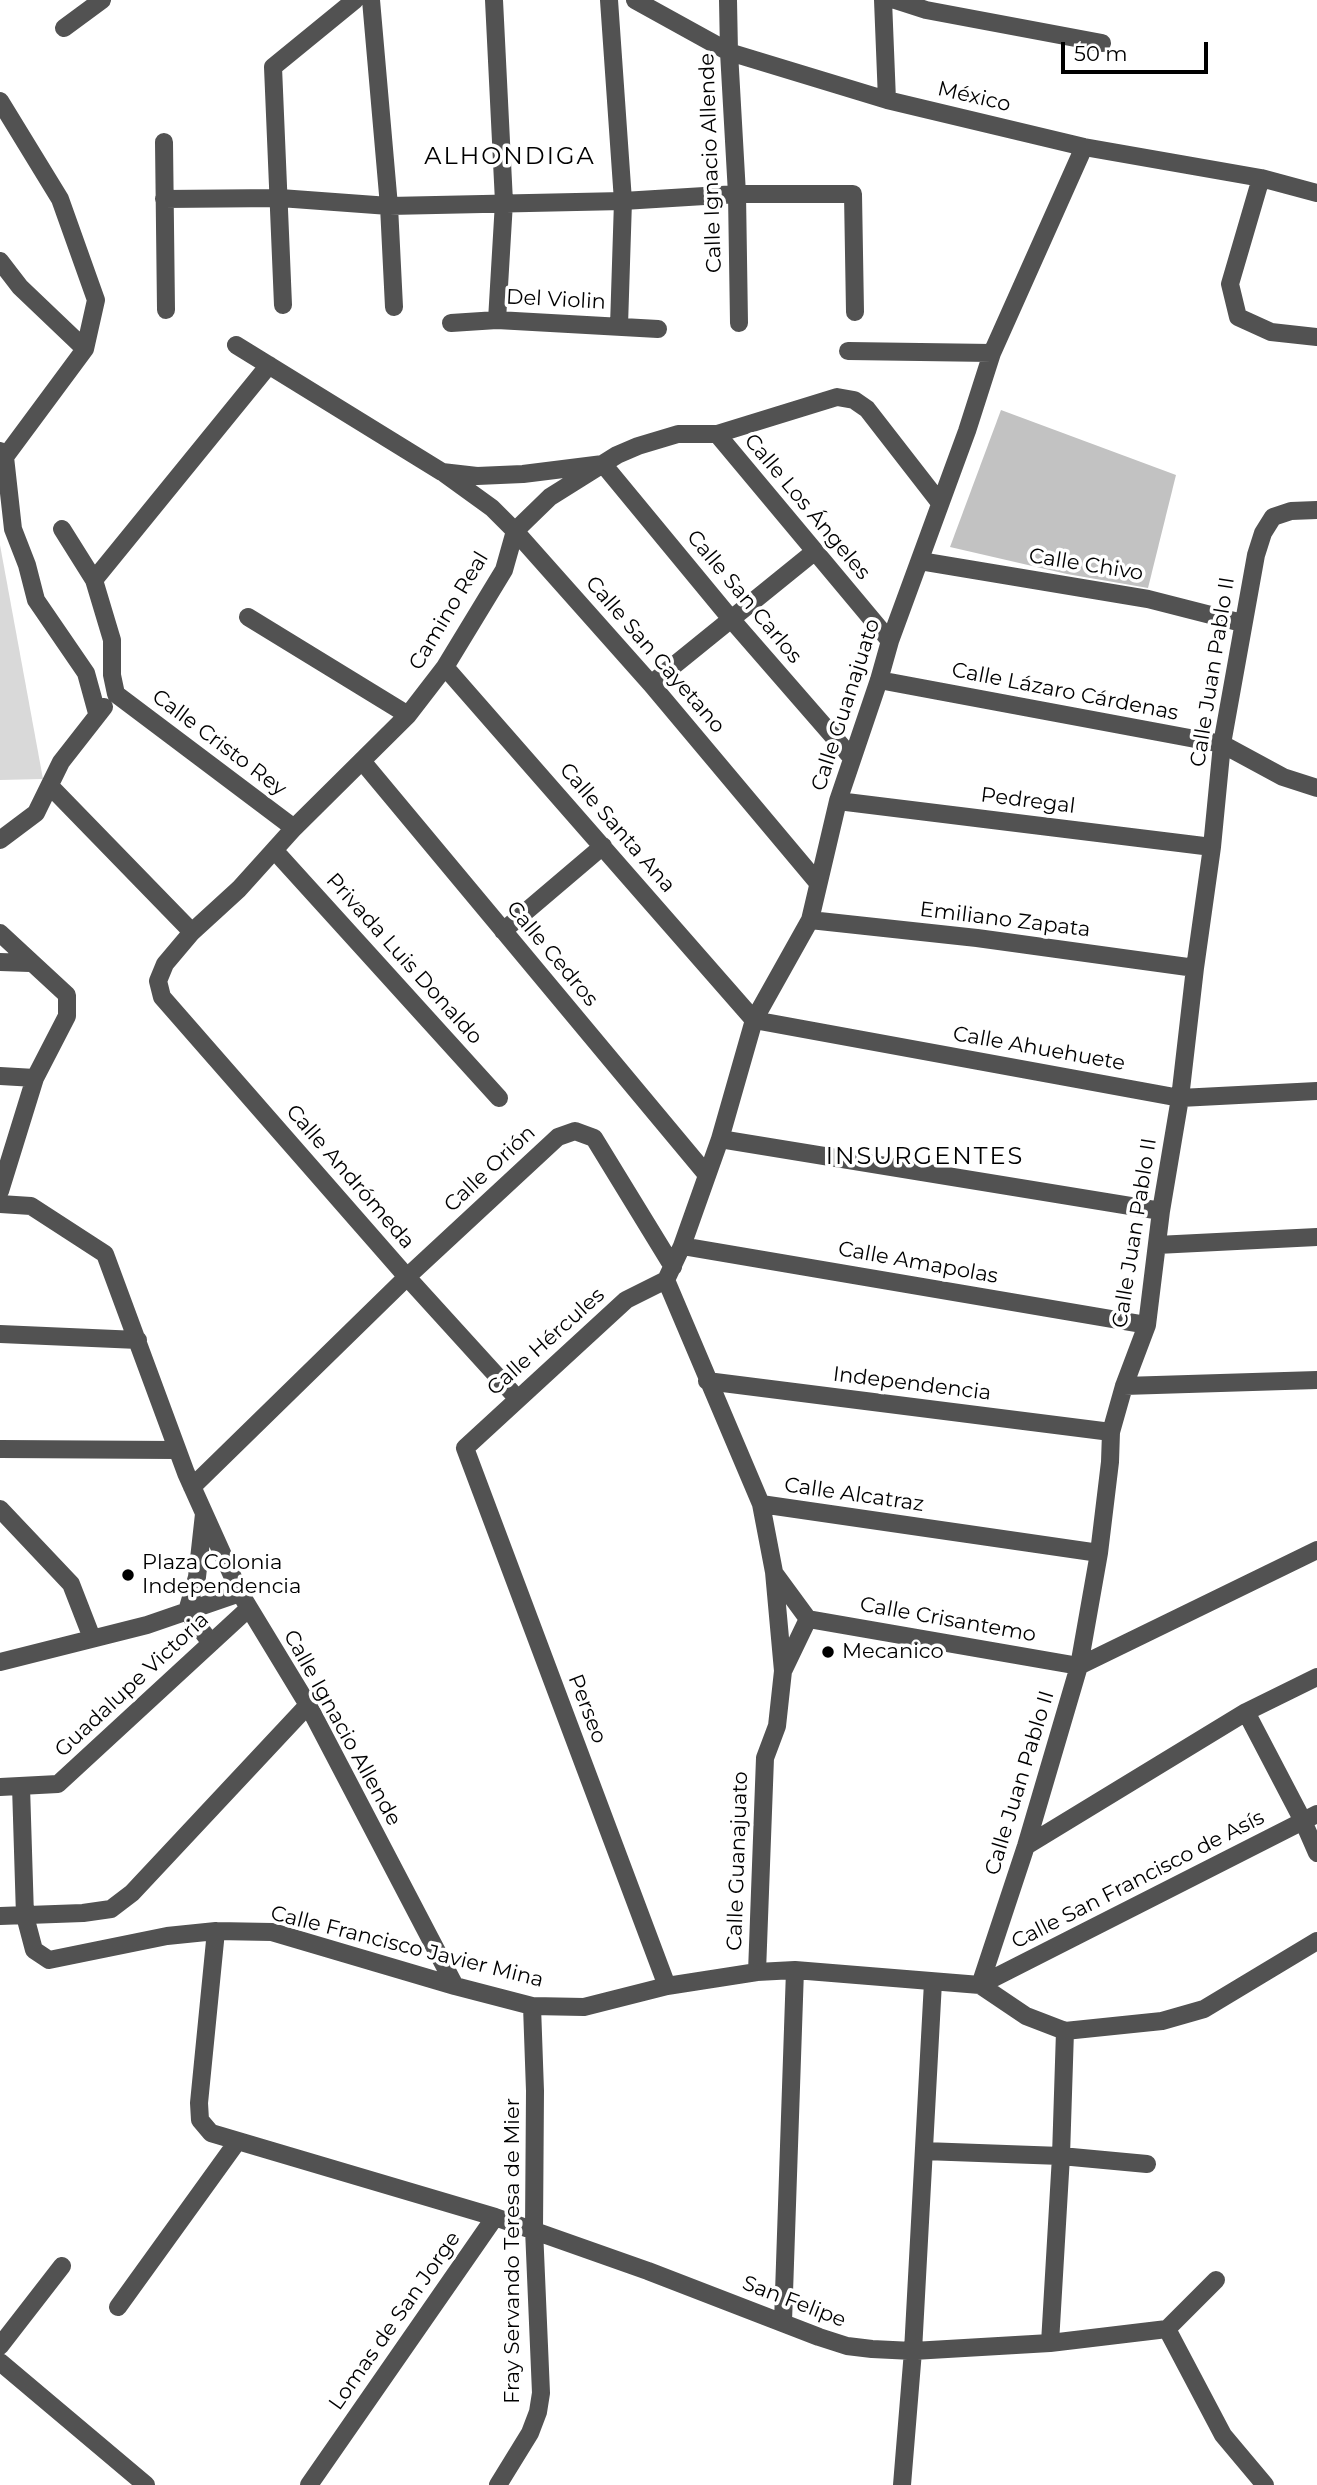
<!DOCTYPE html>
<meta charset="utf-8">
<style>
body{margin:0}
#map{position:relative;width:1317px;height:2485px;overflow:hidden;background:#fff;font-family:Montserrat,sans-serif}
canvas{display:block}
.scale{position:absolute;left:1061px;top:42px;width:147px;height:32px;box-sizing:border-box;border:4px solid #000;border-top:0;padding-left:9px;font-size:21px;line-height:24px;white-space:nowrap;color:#000;-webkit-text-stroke:5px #fff;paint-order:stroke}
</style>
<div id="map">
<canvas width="1317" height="2485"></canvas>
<div class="scale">50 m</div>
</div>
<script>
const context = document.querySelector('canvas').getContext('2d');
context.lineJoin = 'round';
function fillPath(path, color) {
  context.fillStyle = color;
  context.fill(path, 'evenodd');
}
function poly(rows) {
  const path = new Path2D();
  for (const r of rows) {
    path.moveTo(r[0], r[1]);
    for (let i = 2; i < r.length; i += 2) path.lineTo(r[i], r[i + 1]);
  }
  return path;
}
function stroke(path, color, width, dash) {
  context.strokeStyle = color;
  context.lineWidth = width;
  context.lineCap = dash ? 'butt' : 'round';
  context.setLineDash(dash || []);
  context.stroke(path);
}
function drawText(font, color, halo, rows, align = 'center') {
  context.font = font + ' Montserrat,sans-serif';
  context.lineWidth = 7;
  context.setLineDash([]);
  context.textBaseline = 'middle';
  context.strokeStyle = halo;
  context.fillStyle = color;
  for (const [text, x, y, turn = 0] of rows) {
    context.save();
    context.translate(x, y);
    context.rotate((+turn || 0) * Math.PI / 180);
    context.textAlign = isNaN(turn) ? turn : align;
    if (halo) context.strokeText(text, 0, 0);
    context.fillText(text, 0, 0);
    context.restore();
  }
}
fillPath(poly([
 [0,545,43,779,0,780]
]), '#d9d9d9');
fillPath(poly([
 [1001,410,1176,475,1148,588,1067,574,950,547]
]), '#c2c2c2');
stroke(poly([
 [371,0,389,206,394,307],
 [494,0,504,202,497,320],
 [609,0,623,201,619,326],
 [635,0,729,52,887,100,1084,147,1261,178,1317,193],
 [728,0,729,52,737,194,739,323],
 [883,0,887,100],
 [895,0,926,10,1102,43],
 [64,28,102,0],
 [0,101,60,199,96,300,85,349,5,457],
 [164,142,166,310],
 [1261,178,1230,284,1238,317,1271,332,1317,337],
 [164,199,280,198,389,206,623,201,737,194,853,194,855,312],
 [0,261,20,287,85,349],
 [283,305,273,67,355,0],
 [451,323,497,320,658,329],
 [236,345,442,472,477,476,523,474,603,464,731,619,852,758],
 [848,351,992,353],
 [717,434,890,641],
 [0,451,5,457,13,529,27,565,36,600,86,673,97,713],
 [445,474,492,508,515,531,651,684,818,883],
 [62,529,94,580],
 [920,561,1148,599,1242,623],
 [248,617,408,715],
 [445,667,754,1020,1180,1098,1317,1091],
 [879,680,1222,744,1283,777,1317,788],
 [651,684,814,552],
 [116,694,112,675,112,640,94,580,269,365],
 [116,694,294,828],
 [362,761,707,1175],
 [51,787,192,932],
 [838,801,1212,847],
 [0,840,36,813,61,762,104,707],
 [275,851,499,1098],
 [810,920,977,938,1195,968],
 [503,931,603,846],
 [0,933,67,995,67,1016,35,1078,0,1191],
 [0,962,30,963],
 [0,1076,35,1078],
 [720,1139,1161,1211],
 [0,1204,31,1206,105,1254,186,1473,240,1593,308,1705,455,1986],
 [1157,1245,1317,1237],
 [682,1246,1147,1325],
 [666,1280,682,1246,720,1139,754,1020,810,920,838,801,879,680,890,641,967,431,992,353,1084,147],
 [666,1280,626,1300,465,1448,667,1986],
 [666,1280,761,1504,774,1572,783,1671,777,1726,765,1758,757,1972],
 [0,1334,138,1340],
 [707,1381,1111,1432],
 [1124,1386,1317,1380],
 [517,1398,407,1277,162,997,158,981,165,964,192,932,239,889,294,828,408,715,445,667,504,570,515,531,550,497,617,455,638,446,678,434,717,434,837,397,854,400,867,409,940,503],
 [0,1449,177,1450],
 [192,1487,407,1277,558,1137,575,1131,594,1138,673,1267],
 [761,1504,1099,1553],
 [0,1509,71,1584,92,1638],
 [204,1514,197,1577,187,1611,211,1643],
 [775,1574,808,1619,1079,1666,1317,1550],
 [0,1662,147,1625,240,1593],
 [784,1669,808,1619],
 [1246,1712,1303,1821,1317,1853],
 [21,1786,25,1916,34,1950,49,1960,167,1936,216,1931,272,1932,455,1986,532,2006,584,2007,667,1986,757,1972,795,1970,980,1985,1026,2016,1065,2031,1162,2021,1204,2009,1317,1941],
 [0,1787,58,1784,248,1609],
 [1026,1846,1246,1712,1317,1677],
 [0,1916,83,1913,111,1909,132,1893,308,1705],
 [216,1931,199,2103,200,2120,211,2133,495,2217],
 [980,1985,1026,1846,1079,1666,1099,1553,1110,1462,1111,1432,1124,1386,1147,1325,1161,1211,1180,1098,1195,968,1212,847,1222,744,1256,555,1263,533,1273,517,1291,511,1317,510],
 [980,1985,1317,1814],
 [924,2151,1061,2156,1147,2164],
 [118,2307,237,2142],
 [783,2322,795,1970],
 [1167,2329,1223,2435,1265,2485],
 [1050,2343,1061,2156,1065,2031],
 [0,2346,62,2266],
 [0,2362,146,2485],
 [309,2485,495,2217,648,2271,819,2337,847,2346,872,2349,913,2351,1050,2343,1167,2329,1216,2280],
 [498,2485,530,2433,538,2412,541,2393,534,2229,535,2091,532,2006],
 [902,2485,913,2351,933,1982]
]), '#525252', 18);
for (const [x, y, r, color] of [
 [128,1575,7,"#000"],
 [828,1652,7,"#000"]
]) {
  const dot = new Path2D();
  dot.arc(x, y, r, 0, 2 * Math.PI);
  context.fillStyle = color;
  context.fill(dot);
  stroke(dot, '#fff', 2.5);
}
drawText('21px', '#000', '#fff', [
 ["México",974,97,13],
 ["Calle Ignacio Allende",711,163,-92],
 ["Del Violin",556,300,3],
 ["Calle Los Ángeles",807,507,50],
 ["Calle Chivo",1086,565,9],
 ["Calle San Carlos",744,597,50],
 ["Camino Real",449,611,-59],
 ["Calle San Cayetano",655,655,49],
 ["Calle Juan Pablo II",1213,672,-81],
 ["Calle Lázaro Cárdenas",1065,692,11],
 ["Calle Guanajuato",846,705,-72],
 ["Calle Cristo Rey",219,743,37],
 ["Pedregal",1028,801,7],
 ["Calle Santa Ana",617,828,49],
 ["Emiliano Zapata",1005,920,7],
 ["Calle Cedros",552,954,50],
 ["Privada Luis Donaldo",404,959,48],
 ["Calle Ahuehuete",1039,1049,10],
 ["Calle Orión",490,1169,-43],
 ["Calle Andrómeda",350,1177,49],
 ["Calle Juan Pablo II",1135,1233,-81],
 ["Calle Amapolas",918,1263,10],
 ["Calle Hércules",546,1342,-42],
 ["Independencia",912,1384,7],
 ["Calle Alcatraz",854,1495,8],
 ["Calle Crisantemo",948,1620,10],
 ["Guadalupe Victoria",132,1685,-43],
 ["Perseo",587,1709,69],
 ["Calle Ignacio Allende",342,1728,61],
 ["Calle Juan Pablo II",1020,1783,-73],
 ["Calle Guanajuato",738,1861,-88],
 ["Calle San Francisco de Asís",1138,1880,-27],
 ["Calle Francisco Javier Mina",407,1947,14],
 ["Fray Servando Teresa de Mier",513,2251,-90],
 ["San Felipe",794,2302,21],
 ["Lomas de San Jorge",395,2321,-55]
]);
drawText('21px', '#000', '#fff', [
 ["Plaza Colonia",142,1563],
 ["Independencia",142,1587],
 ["Mecanico",842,1652]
], 'left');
context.letterSpacing = '2px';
drawText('24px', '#000', '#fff', [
 ["ALHONDIGA",510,157],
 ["INSURGENTES",925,1157]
]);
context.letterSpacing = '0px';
</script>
